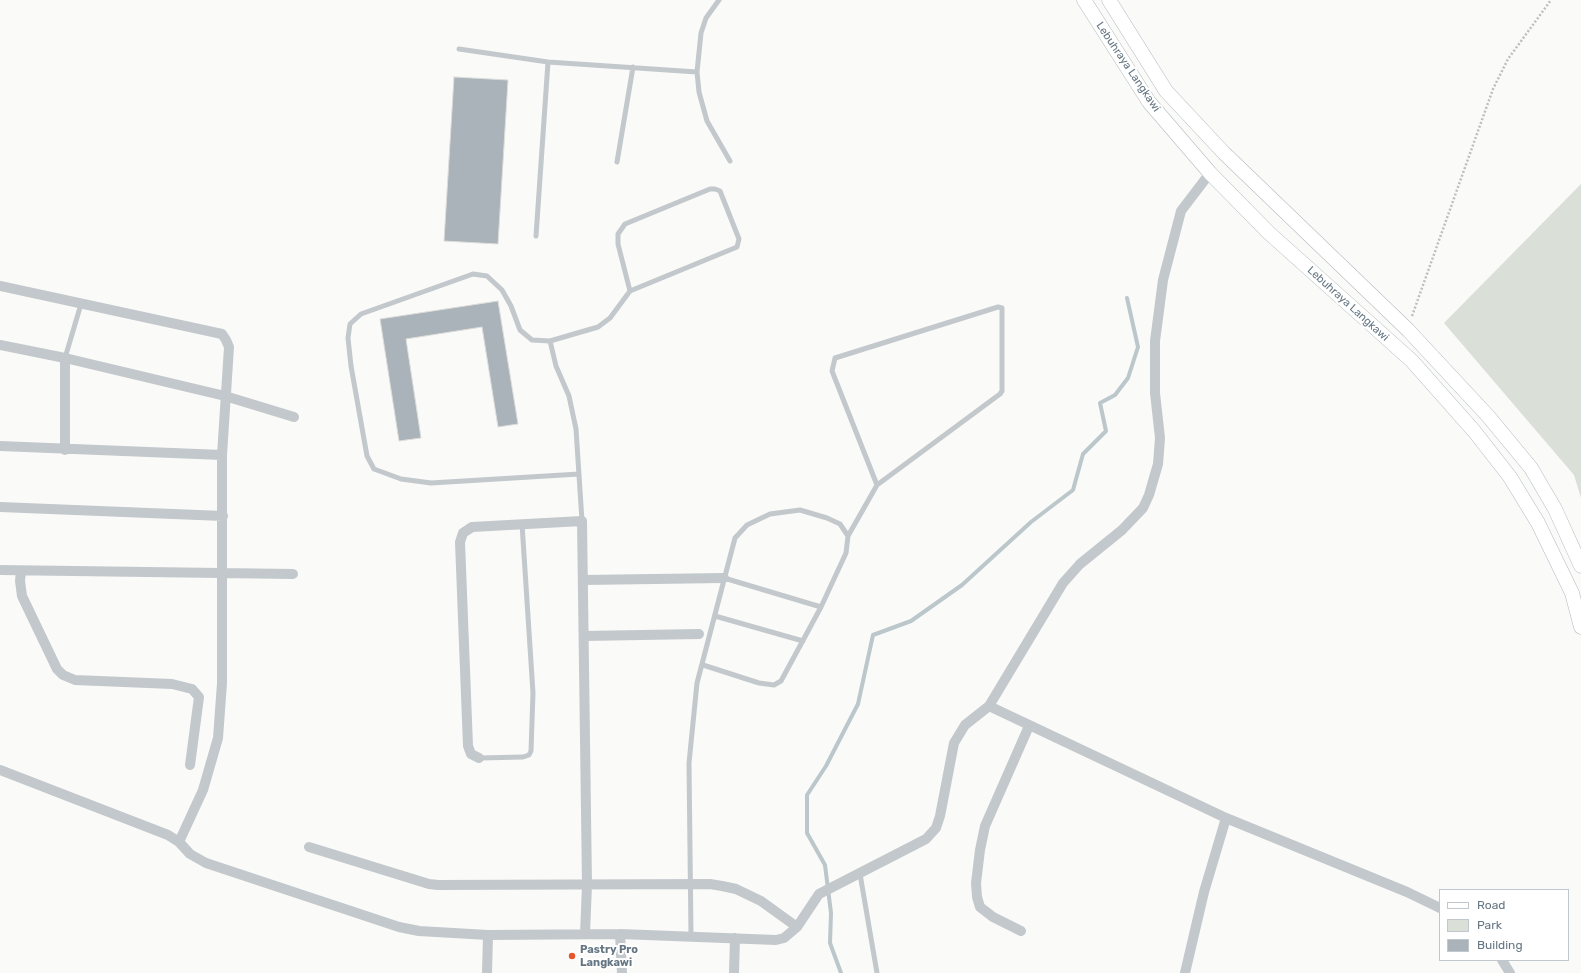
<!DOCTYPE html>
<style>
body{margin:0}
#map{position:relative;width:1581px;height:973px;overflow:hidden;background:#fafaf8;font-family:Rubik,sans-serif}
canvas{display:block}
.legend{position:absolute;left:1439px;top:889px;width:130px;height:72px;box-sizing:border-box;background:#fff;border:1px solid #c1c8cd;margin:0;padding:5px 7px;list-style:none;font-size:12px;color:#657683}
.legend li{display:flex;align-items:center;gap:8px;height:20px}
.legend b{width:20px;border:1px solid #c1c8cd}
</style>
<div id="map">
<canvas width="1581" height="973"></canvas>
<ul class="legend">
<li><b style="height:5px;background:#fff"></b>Road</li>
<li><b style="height:11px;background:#dadfd7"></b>Park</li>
<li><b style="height:11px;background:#aab3b9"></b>Building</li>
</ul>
</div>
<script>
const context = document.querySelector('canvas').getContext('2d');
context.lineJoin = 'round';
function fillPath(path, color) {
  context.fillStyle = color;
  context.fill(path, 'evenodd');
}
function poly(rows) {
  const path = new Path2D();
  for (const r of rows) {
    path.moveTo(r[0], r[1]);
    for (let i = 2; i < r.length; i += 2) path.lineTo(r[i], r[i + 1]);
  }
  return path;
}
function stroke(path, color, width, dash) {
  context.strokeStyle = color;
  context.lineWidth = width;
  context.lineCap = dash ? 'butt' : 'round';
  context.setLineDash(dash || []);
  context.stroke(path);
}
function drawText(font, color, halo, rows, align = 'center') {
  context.font = font + ' Rubik,sans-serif';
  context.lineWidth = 4;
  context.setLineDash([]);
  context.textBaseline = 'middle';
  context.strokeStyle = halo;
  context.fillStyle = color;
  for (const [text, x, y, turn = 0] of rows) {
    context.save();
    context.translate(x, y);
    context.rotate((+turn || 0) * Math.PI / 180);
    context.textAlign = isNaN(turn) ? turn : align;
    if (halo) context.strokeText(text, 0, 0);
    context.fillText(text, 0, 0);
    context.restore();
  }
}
fillPath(poly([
 [1581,184,1581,498,1574,475,1444,323]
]), '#dadfd7');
stroke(poly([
 [841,973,830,943,831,913,825,865,807,833,807,795,826,766,858,704,873,635,911,621,962,585,1031,522,1073,490,1083,454,1106,431,1100,403,1115,395,1128,378,1138,347,1127,298]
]), '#bbc7cb', 4);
const building = poly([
 [454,77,508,80,498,244,444,241,454,77],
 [498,301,518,424,498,427,482,327,406,339,421,438,399,441,380,319,498,301]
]);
fillPath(building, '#aab3b9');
stroke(building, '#dcdcda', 1);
const secondary = poly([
 [1084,0,1149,102,1210,173,1269,233,1412,361,1474,431,1510,477,1538,523,1572,593,1581,627],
 [1109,0,1166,91,1224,153,1408,330,1488,416,1531,468,1555,509,1581,566]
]);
stroke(secondary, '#b3babf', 15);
stroke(poly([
 [1412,316,1493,89,1508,59,1551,0]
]), '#bbbfc2', 2.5, [2, 2]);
stroke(poly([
 [719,0,706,18,701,33,697,72,699,92,707,121,730,161],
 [459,49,548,62,697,72],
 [617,162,633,67],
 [536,236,548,62],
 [550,341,556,366,569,396,576,429,582,521],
 [65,358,81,304],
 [579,474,431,483,401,479,374,469,367,456,351,366,348,338,350,324,361,314,473,274,487,276,502,290,511,306,520,330,532,340,550,341,598,327,610,318,630,291,618,244,618,234,625,224,710,189,715,189,720,191,739,239,737,247,630,291],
 [724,578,821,607],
 [715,616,803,641],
 [703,665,759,683,774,685,781,681,821,607,846,553,848,536,877,485,1000,394,1002,391,1002,308,998,307,835,358,832,371,877,485],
 [479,758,523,757,529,755,531,751,533,693,522,524],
 [860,874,877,973],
 [691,936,689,763,697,683,735,538,747,525,770,514,800,510,827,518,840,524,848,536]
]), '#c3c8cc', 5);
stroke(poly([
 [0,286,222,334,226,340,229,347,222,455,222,683,218,738,203,790,179,842],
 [0,345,65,358,225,396,294,417],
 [0,446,222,455],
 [65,450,65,358],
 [0,507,223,516],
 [0,570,293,574],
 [21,571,20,581,22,596,57,669,63,675,75,680,172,684,192,689,199,697,190,765],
 [583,580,724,578],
 [584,636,699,634],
 [989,706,1226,818,1407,892,1440,908],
 [479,758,471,754,468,746,460,542,463,533,472,527,582,521,587,885,585,934],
 [0,770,168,835,179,842,190,854,206,863,399,927,419,931,488,935,620,934,776,940,784,938,797,927,819,894,926,839,936,828,940,816,954,743,965,725,989,706,1063,583,1080,564,1122,530,1143,508,1149,495,1158,464,1160,438,1155,393,1155,341,1163,280,1181,211,1210,173],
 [309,847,429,884,438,885,710,884,722,886,736,889,761,901,797,927],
 [1021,931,993,917,980,907,977,897,976,883,980,850,985,826,1029,726],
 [620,934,622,973],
 [1502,960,1510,973],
 [487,973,488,935],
 [734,973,735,938],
 [1185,973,1204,892,1226,818]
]), '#c3c8cc', 10);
stroke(secondary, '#fff', 14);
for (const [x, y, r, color] of [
 [572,956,4,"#e4572e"]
]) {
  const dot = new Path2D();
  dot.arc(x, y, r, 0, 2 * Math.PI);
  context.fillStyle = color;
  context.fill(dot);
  stroke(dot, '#fff', 1.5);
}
drawText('11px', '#657683', '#fff', [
 ["Lebuhraya Langkawi",1128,67,56],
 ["Lebuhraya Langkawi",1348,304,42]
]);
drawText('bold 11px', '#657683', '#fff', [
 ["Pastry Pro",580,950],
 ["Langkawi",580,963]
], 'left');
</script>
